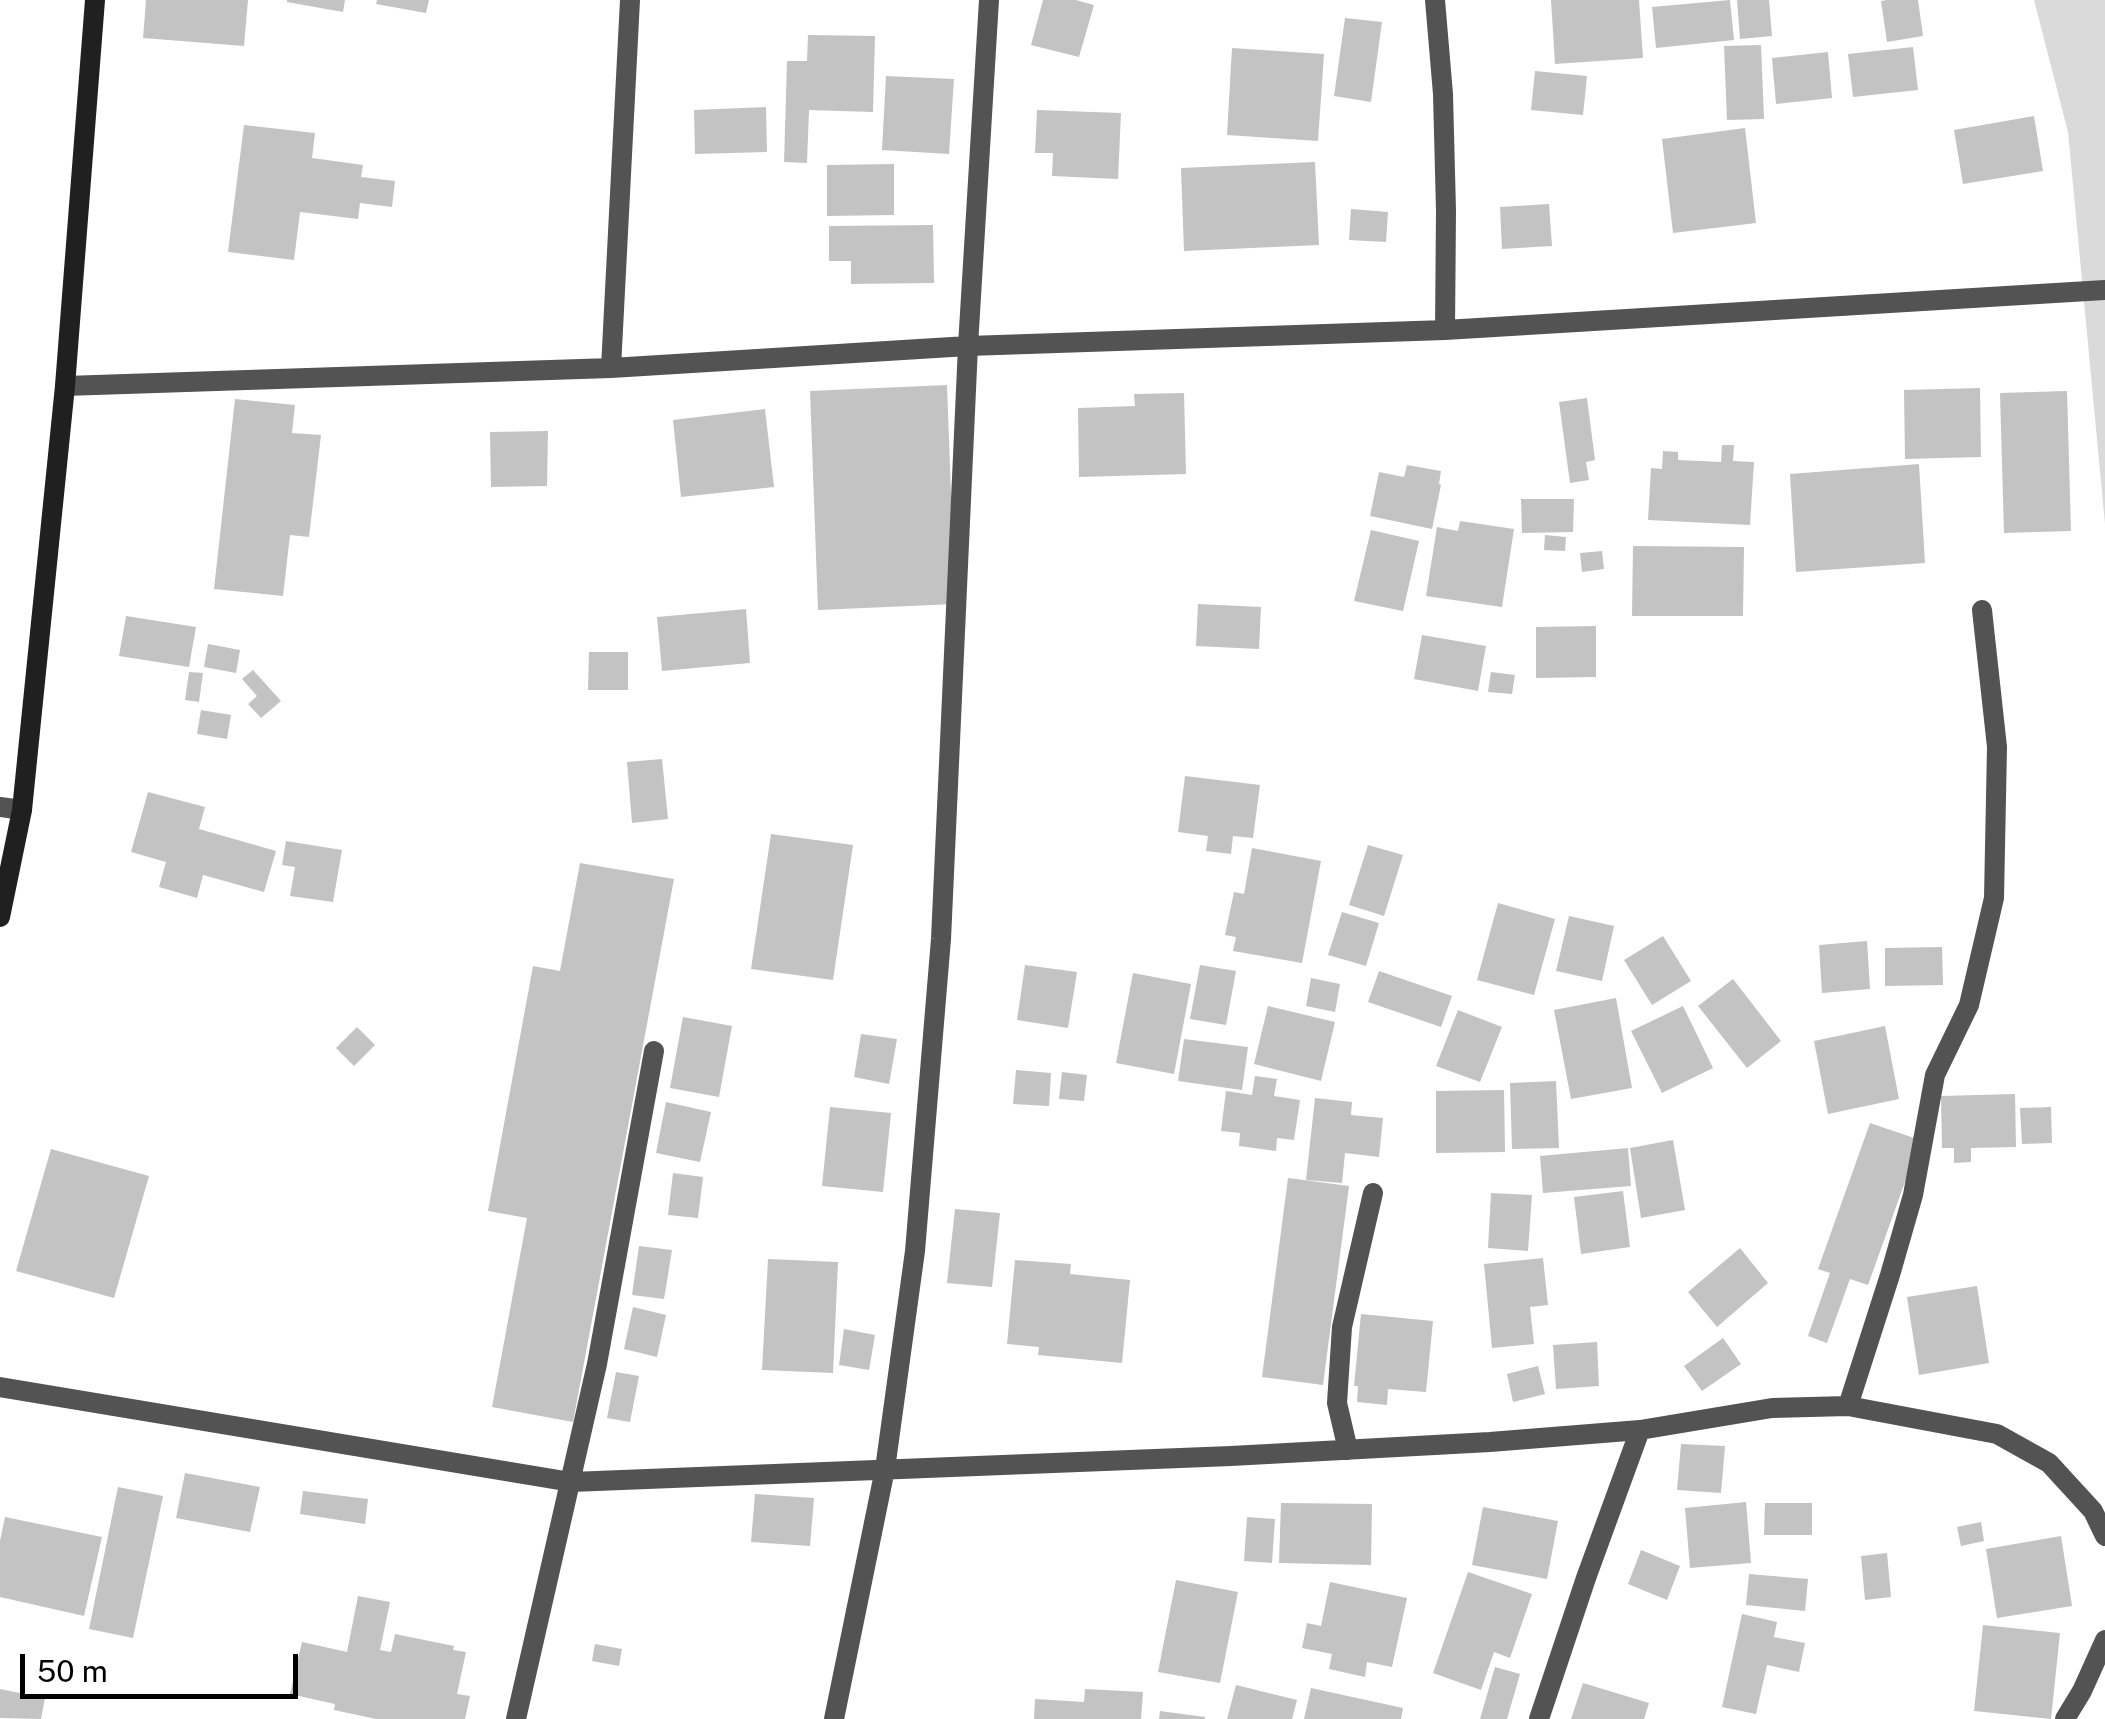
<!DOCTYPE html>
<style>
body{margin:0}
#map{position:relative;width:2105px;height:1719px;overflow:hidden;background:#fff;font-family:"Public Sans",sans-serif}
canvas{display:block}
.scale{position:absolute;left:20px;top:1654px;width:278px;height:45px;box-sizing:border-box;border:5px solid #000;border-top:0;padding-left:12px;font-size:30px;line-height:35px;white-space:nowrap;color:#000;-webkit-text-stroke:8px #fff;paint-order:stroke}
</style>
<div id="map">
<canvas width="2105" height="1719"></canvas>
<div class="scale">50 m</div>
</div>
<script>
const context = document.querySelector('canvas').getContext('2d');
context.lineJoin = 'round';
function fillPath(path, color) {
  context.fillStyle = color;
  context.fill(path, 'evenodd');
}
function poly(rows) {
  const path = new Path2D();
  for (const r of rows) {
    path.moveTo(r[0], r[1]);
    for (let i = 2; i < r.length; i += 2) path.lineTo(r[i], r[i + 1]);
  }
  return path;
}
function stroke(path, color, width, dash) {
  context.strokeStyle = color;
  context.lineWidth = width;
  context.lineCap = dash ? 'butt' : 'round';
  context.setLineDash(dash || []);
  context.stroke(path);
}
fillPath(poly([
 [2034,0,2105,0,2105,524,2068,132]
]), '#dadada');
fillPath(poly([
 [146,0,248,0,244,46,143,38],
 [287,0,345,0,343,12,287,2],
 [377,0,429,0,426,13,376,4],
 [1043,0,1076,0,1094,5,1079,57,1031,45],
 [1551,0,1639,0,1643,58,1555,64],
 [1730,0,1734,40,1656,48,1652,7],
 [1737,0,1769,0,1772,36,1740,39],
 [1887,0,1918,0,1923,36,1887,42,1881,1],
 [1345,18,1382,22,1371,102,1334,96],
 [808,35,875,36,873,112,809,110,807,163,784,162,787,61,807,61],
 [1761,45,1764,119,1727,120,1724,46],
 [1913,47,1918,90,1853,97,1848,54],
 [1232,48,1324,54,1318,141,1227,135],
 [1828,52,1832,98,1776,104,1772,58],
 [1535,71,1587,76,1583,115,1531,110],
 [886,76,954,79,949,154,882,150],
 [766,107,767,152,695,154,694,110],
 [1037,110,1121,113,1118,179,1052,176,1053,153,1035,153],
 [2034,116,2043,171,1963,184,1954,130],
 [244,125,315,133,312,158,363,165,361,177,395,181,392,207,360,203,358,219,300,212,294,260,228,252],
 [1745,128,1756,223,1673,233,1662,139],
 [1315,162,1319,245,1184,251,1181,168],
 [894,164,894,215,827,216,827,165],
 [1549,204,1552,246,1502,249,1500,207],
 [1351,209,1388,212,1386,242,1349,240],
 [933,225,934,283,851,284,851,261,829,261,829,226],
 [947,385,955,604,818,610,810,391],
 [1980,388,1981,457,1905,459,1904,390],
 [2067,391,2071,531,2004,533,2000,393],
 [1184,393,1186,474,1079,477,1078,408,1135,406,1134,394],
 [1587,398,1595,460,1586,462,1589,480,1570,483,1559,402],
 [235,399,295,405,292,433,321,435,309,537,290,535,283,596,214,589],
 [765,409,774,487,681,497,673,420],
 [548,431,547,486,491,487,490,432],
 [1722,445,1734,445,1733,461,1754,462,1750,525,1648,520,1651,468,1662,469,1663,451,1678,452,1678,460,1721,462],
 [1919,464,1925,563,1796,572,1790,474],
 [1407,465,1441,471,1439,484,1441,485,1432,529,1370,516,1379,472,1404,477],
 [1521,499,1574,499,1573,532,1522,533],
 [1460,521,1514,529,1502,607,1426,596,1437,527,1458,531],
 [1371,530,1419,541,1403,611,1354,601],
 [1545,535,1566,537,1565,551,1544,550],
 [1633,546,1744,547,1743,616,1632,616],
 [1602,551,1604,569,1582,572,1580,553],
 [1198,604,1261,607,1259,649,1196,646],
 [746,609,750,663,662,671,657,617],
 [126,616,196,627,189,667,119,656],
 [1596,626,1596,677,1536,678,1536,627],
 [1422,635,1486,646,1478,691,1414,679],
 [208,644,240,650,236,673,204,667],
 [589,652,628,652,628,690,588,690],
 [253,670,281,701,261,718,248,704,257,696,242,679],
 [189,672,203,673,199,702,185,700],
 [1491,672,1515,675,1512,694,1488,692],
 [201,710,231,715,227,739,197,734],
 [662,759,668,819,632,823,627,762],
 [1185,776,1260,785,1253,838,1233,836,1231,854,1206,851,1208,836,1178,832],
 [148,792,205,807,199,829,276,851,264,892,203,875,197,898,159,887,166,862,131,852],
 [771,834,853,845,833,980,751,969],
 [286,841,342,850,333,902,290,896,295,867,282,865],
 [1368,845,1403,855,1384,916,1349,905],
 [1252,848,1321,861,1302,963,1233,951,1236,937,1225,935,1234,892,1244,894],
 [580,863,674,879,573,1422,492,1407,527,1218,488,1211,533,966,560,971],
 [1498,903,1555,919,1534,995,1477,980],
 [1342,912,1379,923,1366,966,1328,955],
 [1569,916,1614,926,1602,981,1556,971],
 [1663,936,1691,981,1652,1005,1624,960],
 [1867,941,1870,989,1822,993,1819,945],
 [1942,947,1943,985,1885,986,1885,948],
 [1025,965,1077,972,1068,1028,1017,1020],
 [1200,965,1236,971,1226,1025,1190,1019],
 [1379,971,1452,996,1441,1027,1368,1002],
 [1133,973,1191,984,1174,1074,1116,1063],
 [1311,978,1340,984,1335,1012,1306,1006],
 [1733,979,1781,1041,1747,1068,1698,1006],
 [1616,998,1632,1088,1571,1099,1554,1010],
 [1268,1006,1335,1022,1321,1081,1254,1064],
 [1683,1006,1713,1068,1662,1093,1631,1031],
 [1458,1010,1502,1027,1480,1082,1436,1066],
 [683,1017,732,1026,719,1097,670,1088],
 [1885,1026,1899,1099,1828,1114,1814,1041],
 [357,1027,375,1045,354,1066,336,1048],
 [861,1034,897,1039,889,1084,854,1077],
 [1184,1039,1248,1047,1242,1090,1178,1081],
 [1016,1070,1051,1073,1049,1106,1013,1104],
 [1062,1072,1087,1075,1084,1101,1059,1099],
 [1255,1076,1277,1079,1274,1096,1300,1100,1294,1140,1277,1138,1276,1151,1239,1146,1240,1133,1221,1131,1226,1091,1252,1095],
 [1556,1081,1559,1148,1512,1149,1510,1083],
 [1504,1090,1505,1152,1436,1153,1436,1091],
 [2015,1094,2016,1147,1971,1148,1971,1162,1954,1163,1954,1148,1942,1148,1941,1096],
 [1315,1098,1352,1102,1351,1115,1383,1118,1379,1157,1345,1153,1342,1183,1306,1180],
 [666,1102,711,1112,700,1162,656,1153],
 [830,1107,891,1113,883,1192,822,1186],
 [2051,1107,2052,1143,2022,1144,2020,1108],
 [1870,1123,1920,1140,1868,1285,1850,1279,1827,1343,1808,1336,1830,1273,1818,1269],
 [1673,1140,1685,1210,1641,1218,1630,1148],
 [1628,1148,1631,1186,1543,1193,1540,1156],
 [51,1149,149,1176,114,1298,16,1271],
 [673,1173,703,1177,698,1218,668,1215],
 [1288,1178,1349,1186,1323,1385,1262,1377],
 [1623,1191,1630,1247,1581,1254,1574,1197],
 [1491,1193,1532,1195,1528,1251,1488,1248],
 [955,1209,1000,1213,992,1287,947,1283],
 [639,1246,672,1250,664,1299,632,1295],
 [1740,1248,1768,1283,1717,1327,1688,1292],
 [1543,1258,1548,1305,1530,1307,1534,1344,1492,1348,1484,1264],
 [768,1259,838,1262,833,1373,762,1370],
 [1015,1260,1071,1264,1070,1274,1130,1280,1122,1363,1038,1355,1039,1347,1007,1344],
 [1977,1286,1989,1363,1919,1375,1907,1297],
 [633,1307,666,1315,657,1357,624,1349],
 [1361,1314,1433,1321,1426,1392,1388,1389,1387,1405,1357,1402,1358,1386,1354,1386],
 [844,1329,875,1335,869,1370,839,1365],
 [1723,1338,1741,1364,1702,1391,1684,1366],
 [1597,1342,1599,1386,1556,1389,1553,1345],
 [1538,1366,1545,1394,1513,1402,1507,1374],
 [616,1372,639,1376,630,1422,607,1418],
 [1681,1444,1725,1446,1721,1493,1677,1490],
 [185,1473,260,1487,250,1532,176,1518],
 [118,1487,163,1496,133,1638,89,1629],
 [303,1491,368,1499,365,1524,300,1514],
 [755,1494,814,1498,810,1546,751,1542],
 [1746,1502,1751,1563,1690,1568,1685,1508],
 [1281,1503,1372,1504,1371,1565,1279,1563],
 [1765,1503,1812,1503,1812,1535,1764,1535],
 [1483,1507,1558,1521,1547,1579,1472,1565],
 [5,1517,102,1537,84,1616,0,1597,0,1541],
 [1247,1517,1275,1519,1272,1563,1244,1561],
 [1981,1522,1984,1541,1961,1546,1957,1527],
 [2061,1536,2072,1606,1997,1618,1986,1549],
 [1641,1550,1680,1566,1667,1600,1628,1584],
 [1887,1553,1891,1597,1865,1600,1861,1556],
 [1468,1572,1532,1594,1510,1658,1494,1652,1481,1690,1433,1673],
 [1749,1574,1808,1579,1805,1611,1746,1605],
 [1176,1580,1238,1592,1220,1683,1158,1672],
 [1330,1582,1407,1598,1392,1667,1367,1662,1365,1677,1329,1669,1332,1654,1302,1648,1307,1623,1321,1626],
 [358,1596,390,1602,380,1650,391,1652,395,1634,454,1646,453,1650,466,1652,457,1694,470,1696,465,1719,376,1719,334,1710,335,1704,290,1694,302,1642,347,1652],
 [1742,1614,1777,1622,1774,1637,1805,1643,1799,1672,1767,1665,1756,1714,1722,1707],
 [1983,1625,2060,1633,2051,1719,1974,1711],
 [595,1644,622,1649,619,1666,592,1661],
 [1495,1667,1520,1674,1507,1719,1480,1719],
 [1583,1683,1649,1703,1644,1719,1571,1719],
 [1236,1685,1297,1700,1292,1719,1227,1719],
 [1311,1688,1403,1708,1401,1719,1304,1719],
 [0,1689,45,1698,41,1719,0,1718],
 [1085,1689,1143,1692,1141,1719,1034,1719,1035,1699,1084,1702],
 [1160,1711,1205,1717,1205,1719,1159,1719]
]), '#c3c3c3');
stroke(poly([
 [1435,0,1443,94,1446,211,1445,330],
 [611,368,630,0],
 [65,386,611,368,968,346,1445,330,2105,290],
 [0,807,22,810],
 [0,1387,571,1482,1231,1456,1490,1442,1640,1430,1586,1578,1539,1719],
 [1848,1406,1890,1275,1913,1195,1935,1075,1969,1005,1994,898,1997,747,1982,610],
 [1640,1430,1772,1408,1848,1406,1997,1434,2049,1463,2093,1511,2105,1536],
 [1348,1450,1337,1403,1342,1327,1373,1193],
 [516,1719,597,1364,654,1051],
 [834,1719,885,1469,915,1251,941,939,968,346,989,0],
 [2065,1719,2082,1691,2105,1640]
]), '#535353', 20);
stroke(poly([
 [0,917,22,810,65,386,95,0]
]), '#202020', 20);
</script>
